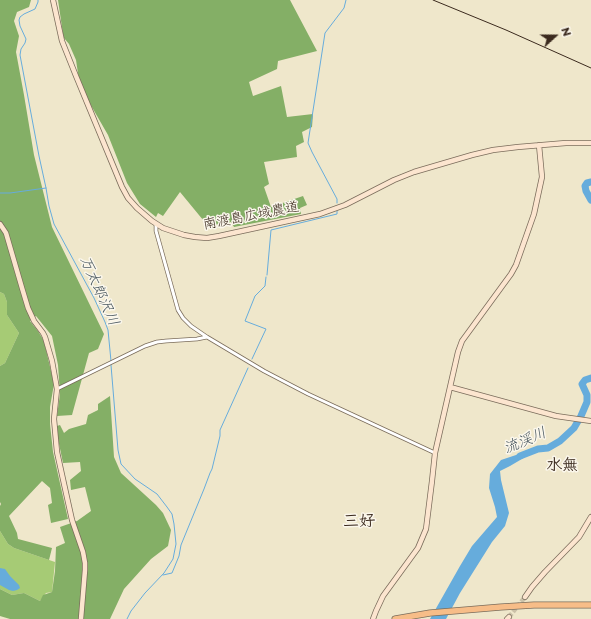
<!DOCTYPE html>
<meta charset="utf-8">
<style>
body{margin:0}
#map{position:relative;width:591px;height:619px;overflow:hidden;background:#efe7cb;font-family:"Playpen Sans",sans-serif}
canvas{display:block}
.north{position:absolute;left:535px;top:16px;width:40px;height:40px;-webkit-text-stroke:3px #fbf7ec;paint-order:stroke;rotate:69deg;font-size:11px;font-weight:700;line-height:16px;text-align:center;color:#3b2a1e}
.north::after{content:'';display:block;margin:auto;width:14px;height:18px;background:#3b2a1e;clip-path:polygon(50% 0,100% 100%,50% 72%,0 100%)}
</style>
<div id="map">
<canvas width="591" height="619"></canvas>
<div class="north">N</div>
</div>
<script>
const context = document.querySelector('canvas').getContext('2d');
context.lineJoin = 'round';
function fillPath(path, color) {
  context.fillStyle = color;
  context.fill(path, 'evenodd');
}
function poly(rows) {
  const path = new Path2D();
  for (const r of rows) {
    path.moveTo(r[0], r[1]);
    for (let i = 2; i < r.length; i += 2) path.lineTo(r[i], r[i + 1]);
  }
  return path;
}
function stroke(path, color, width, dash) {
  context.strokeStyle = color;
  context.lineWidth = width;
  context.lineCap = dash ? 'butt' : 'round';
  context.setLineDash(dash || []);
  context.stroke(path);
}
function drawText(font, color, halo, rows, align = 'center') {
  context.font = font + ' "Playpen Sans","Klee One",sans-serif';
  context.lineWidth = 3;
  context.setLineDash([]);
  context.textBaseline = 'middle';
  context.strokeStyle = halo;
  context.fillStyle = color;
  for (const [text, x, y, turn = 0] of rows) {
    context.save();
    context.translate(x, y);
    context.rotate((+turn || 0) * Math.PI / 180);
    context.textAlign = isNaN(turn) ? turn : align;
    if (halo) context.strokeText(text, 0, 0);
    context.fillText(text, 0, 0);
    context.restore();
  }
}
fillPath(poly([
 [0,292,4,294,7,302,7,315,19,333,5,363,0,366],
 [0,531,8,544,14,548,55,562,52,592,46,593,40,601,24,593,12,595,0,589]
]), '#a6cb75');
fillPath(poly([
 [0,0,31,0,29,7,17,12,14,21,19,36,16,52,24,95,34,155,52,227,104,334,98,349,89,353,72,415,57,416,60,394,58,365,52,336,36,316,30,321,38,331,44,341,54,384,50,407,50,424,53,452,68,519,51,523,48,505,52,503,50,488,42,481,9,516,17,533,18,539,52,548,49,560,14,548,8,544,0,531,0,506,1,504,0,502,0,366,5,363,19,333,7,315,7,302,4,294,0,292],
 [58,0,290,0,317,51,278,61,277,69,249,82,253,96,281,86,287,117,313,114,312,127,302,132,304,142,296,146,297,157,264,162,269,184,264,187,271,207,303,196,307,205,300,208,301,214,234,227,231,222,208,226,180,192,163,216,158,213,156,217,140,204,127,183,108,135,85,95,79,80,76,60,69,44,64,38,63,34],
 [110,396,114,457,121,473,156,505,163,513,171,530,168,546,151,559,124,589,110,619,10,619,0,616,0,589,12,595,24,593,40,601,43,595,52,592,55,571,56,547,65,543,60,527,77,521,91,511,85,487,71,490,70,480,81,471,80,462,63,463,58,439,57,426,60,425,64,433,69,429,86,424,88,415,98,410,98,404]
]), '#84af66');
fillPath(poly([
 [528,451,527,456,510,466,500,471,501,480,509,513,505,526,492,542,460,593,446,619,430,619,460,566,472,546,497,517,495,507,489,488,490,474,501,460],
 [0,568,5,569,10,576,19,585,20,588,17,590,13,591,9,590,0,585]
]), '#66acdc');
stroke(poly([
 [38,0,38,2,35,9,24,14,20,17,19,20,20,26,26,39,25,43,21,49,20,55,39,156,46,188,49,206,54,224,94,298,105,322,108,330,111,361],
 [0,193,10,193,46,188],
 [337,203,337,199,312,152,308,143,325,33,344,8,346,0],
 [267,275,271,230,337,214,337,211],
 [252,359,266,329,245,321,255,296,265,286,266,277],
 [111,365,118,450,121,464,135,479,157,494,167,507,172,514,174,524,176,544,173,559,164,573,145,593,131,611,127,619],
 [163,575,172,573,179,556,181,545,204,489,210,473,212,469,220,436,220,430,248,368]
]), '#66acdc', 1);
stroke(poly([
 [591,182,587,183,585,186,586,191,591,200],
 [520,456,538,449,548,448,560,441,574,428,581,416,587,402,587,395,582,384,585,380,591,378]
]), '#66acdc', 7);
stroke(poly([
 [509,617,525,597]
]), '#cbc1a8', 4.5, [4.5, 2]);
const street = poly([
 [156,224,156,231,178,310,183,318,191,326,207,337,264,371,308,394,435,453],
 [57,389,145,346,157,342,166,341,197,339,207,337]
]);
const secondary = poly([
 [53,0,62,41,76,76,122,187,128,198,137,208,152,221,163,228,184,235,195,237,207,238,219,236,320,214,345,205,394,180,414,172,472,155,493,150,518,147,566,143,591,143],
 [0,224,6,233,22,288,28,308,34,321,43,333,45,337,52,361,57,389,54,419,57,452,68,502,72,520,83,552,85,563,85,570,81,619],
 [450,387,556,416,591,421],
 [525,597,532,587,545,572,579,537,591,517],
 [373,619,376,611,383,596,418,548,426,529,432,481,435,453,458,352,462,341,511,274,516,265,534,214,542,177,539,145],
 [507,619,509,617]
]);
const highway = poly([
 [395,619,430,613,501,607,534,605,591,605]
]);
stroke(street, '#7a6c5b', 4.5);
stroke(secondary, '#7a6c5b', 6);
stroke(highway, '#7a6c5b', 7);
stroke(street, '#fff', 3);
stroke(secondary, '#fce5cf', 4.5);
stroke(highway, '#f7bd88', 5.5);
stroke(poly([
 [433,0,506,30,591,68]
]), '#3b2a1e', 1);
drawText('14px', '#3b2a1e', '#fbf7ec', [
 ["南渡島広域農道",251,216,-11]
]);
drawText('italic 15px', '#4a5860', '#fbf7ec', [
 ["万太郎沢川",99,291,66],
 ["流渓川",525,441,-23]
]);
drawText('bold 16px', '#3b2a1e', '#fbf7ec', [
 ["水無",562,466],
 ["三好",359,522]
]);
</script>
